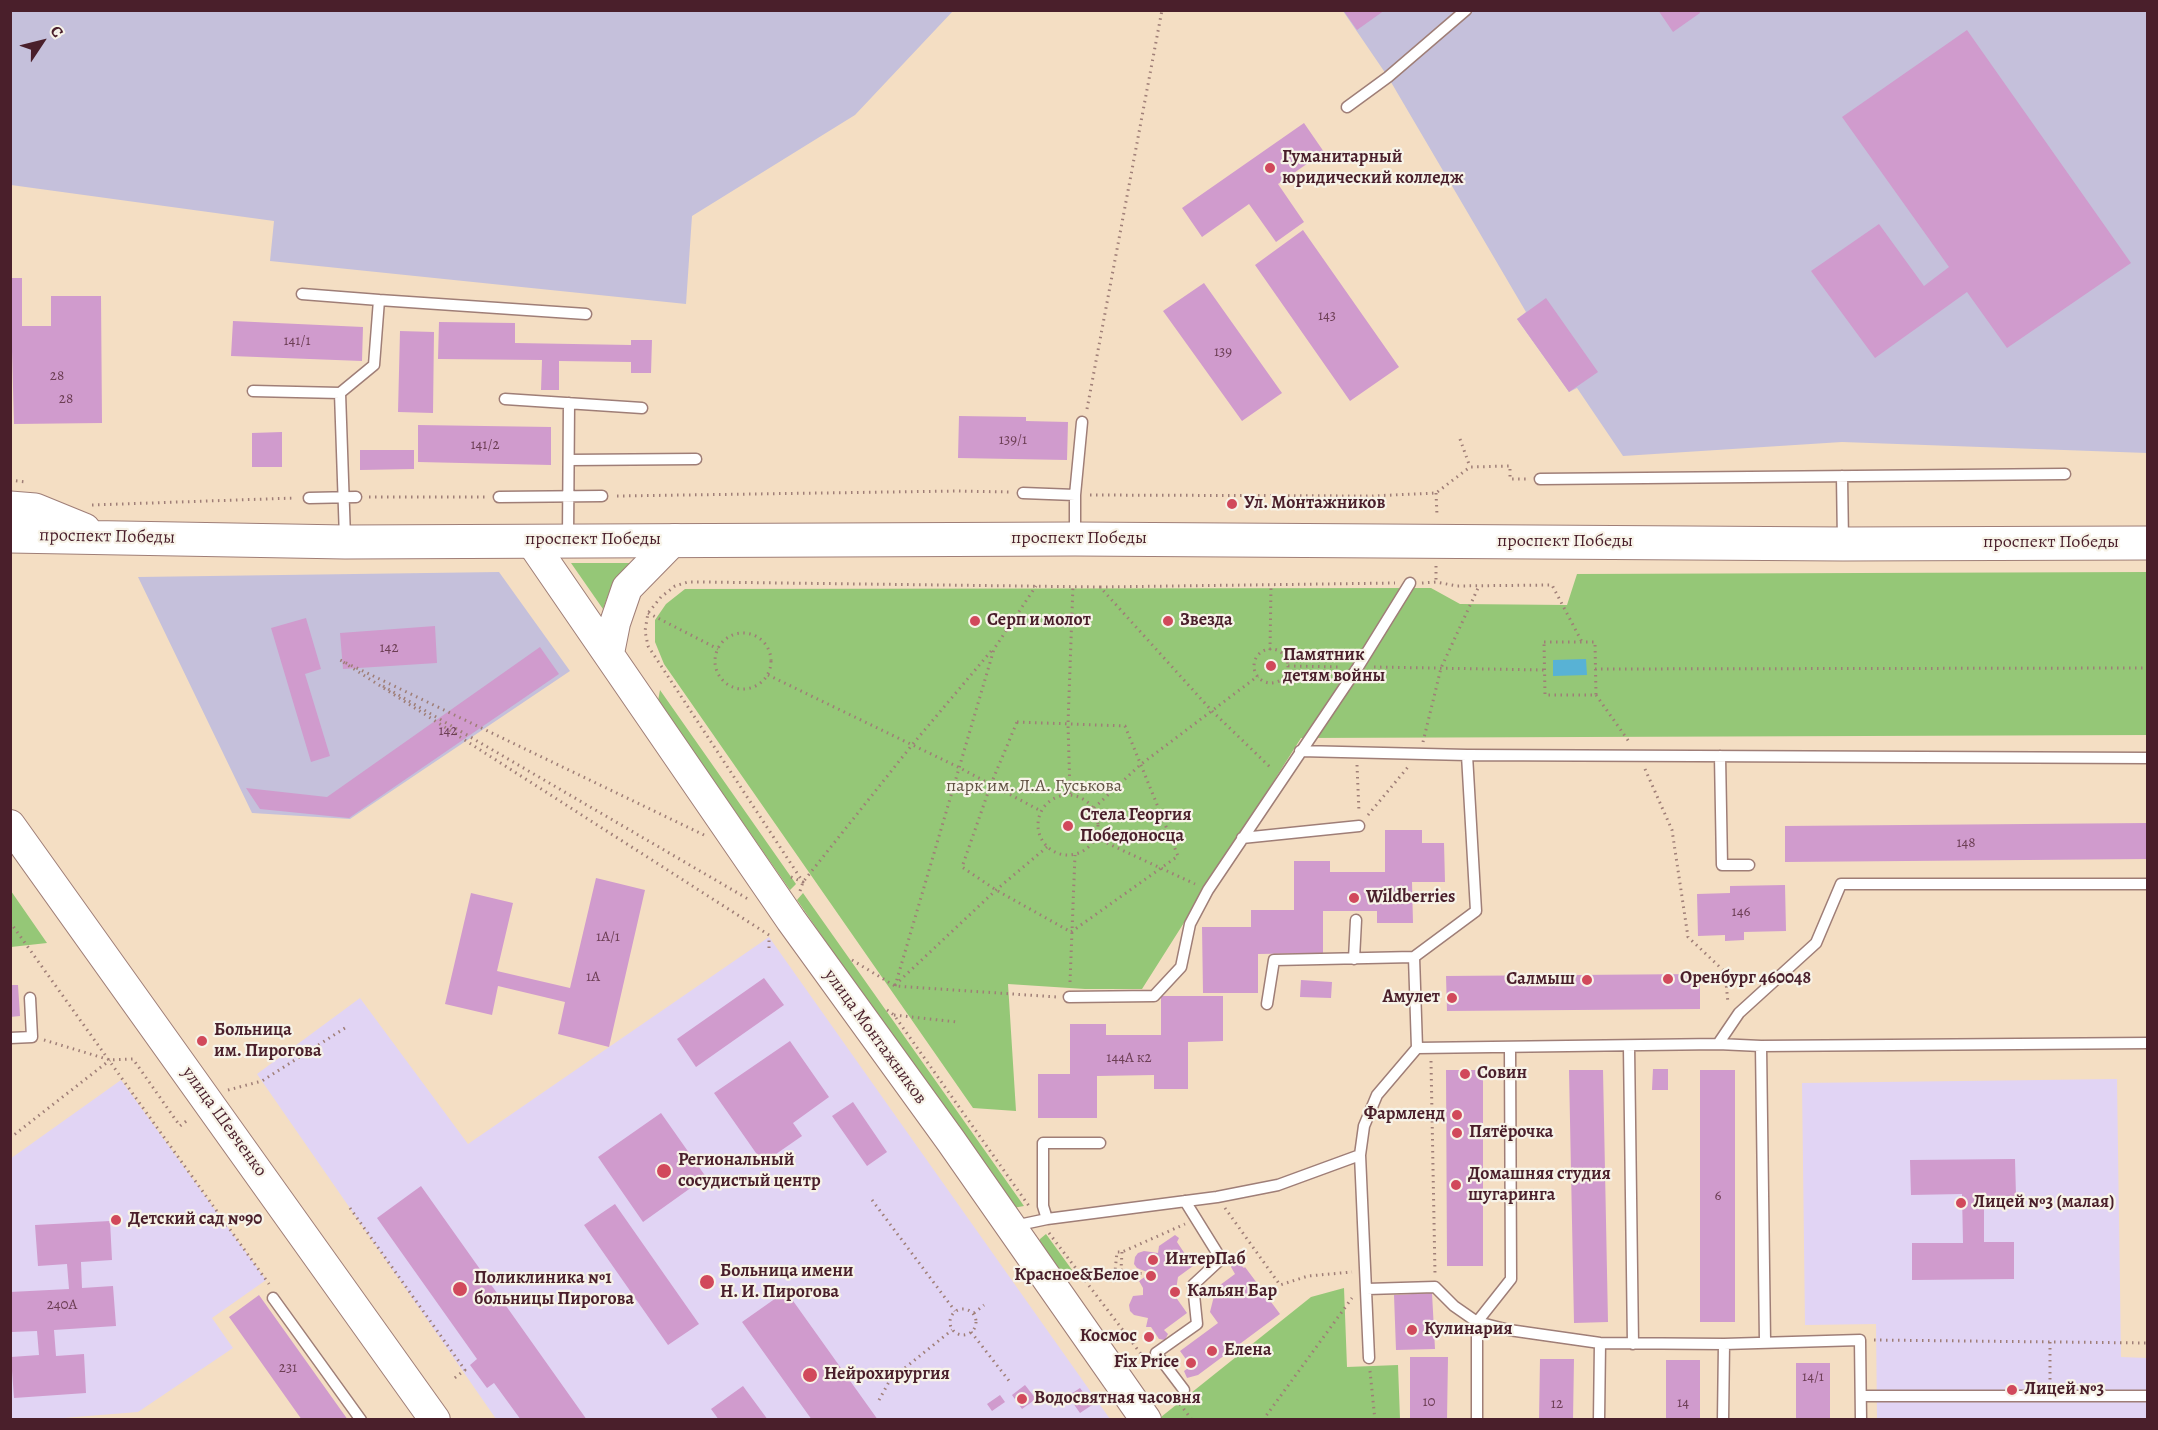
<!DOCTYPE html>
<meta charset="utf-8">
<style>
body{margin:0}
#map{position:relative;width:2158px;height:1430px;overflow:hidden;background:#f4dec3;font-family:Alegreya,serif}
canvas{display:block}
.frame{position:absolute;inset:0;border:12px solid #4a1f2b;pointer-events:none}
.north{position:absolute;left:12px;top:12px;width:60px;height:60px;-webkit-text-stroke:4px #f7f3e8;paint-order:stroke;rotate:55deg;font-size:16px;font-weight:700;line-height:24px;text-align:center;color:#4a1f2b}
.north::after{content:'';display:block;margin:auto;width:21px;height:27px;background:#4a1f2b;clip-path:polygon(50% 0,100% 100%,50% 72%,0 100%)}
</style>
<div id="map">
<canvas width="2158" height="1430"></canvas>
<div class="frame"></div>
<div class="north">С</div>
</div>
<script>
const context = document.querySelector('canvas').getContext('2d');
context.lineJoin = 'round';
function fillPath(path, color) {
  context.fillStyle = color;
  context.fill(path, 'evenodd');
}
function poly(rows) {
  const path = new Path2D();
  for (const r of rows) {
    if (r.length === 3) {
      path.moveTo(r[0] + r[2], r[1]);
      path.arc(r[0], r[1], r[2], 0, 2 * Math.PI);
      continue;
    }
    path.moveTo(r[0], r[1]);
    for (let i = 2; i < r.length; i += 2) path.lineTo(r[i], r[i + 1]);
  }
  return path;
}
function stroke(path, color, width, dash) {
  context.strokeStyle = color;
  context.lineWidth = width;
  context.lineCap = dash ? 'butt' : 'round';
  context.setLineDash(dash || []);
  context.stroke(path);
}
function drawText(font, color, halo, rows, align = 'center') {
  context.font = font + ' Alegreya,serif';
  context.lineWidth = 4.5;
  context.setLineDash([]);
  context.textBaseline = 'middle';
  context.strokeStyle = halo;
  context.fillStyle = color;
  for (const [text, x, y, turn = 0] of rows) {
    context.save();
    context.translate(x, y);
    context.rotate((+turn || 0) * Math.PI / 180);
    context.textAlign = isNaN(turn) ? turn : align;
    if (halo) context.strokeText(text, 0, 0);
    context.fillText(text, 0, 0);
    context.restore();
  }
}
fillPath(poly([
 [769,937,1110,1419,496,1419,257,1074,360,998,468,1144],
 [2117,1079,2121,1357,2147,1358,2147,1419,1877,1419,1876,1324,1805,1325,1802,1083],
 [121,1080,266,1280,212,1318,233,1348,138,1412,51,1419,11,1419,10,1159]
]), '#e1d4f4');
fillPath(poly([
 [11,10,953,10,953,11,855,115,692,216,686,304,270,261,274,221,11,185],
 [1343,11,2147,11,2147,453,1842,442,1623,456,1577,388,1569,392,1517,319,1526,312,1388,77],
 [499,572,570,671,350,819,252,813,138,577]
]), '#c5c0db');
fillPath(poly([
 [571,563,630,563,612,585,603,609],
 [2147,572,2147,735,1301,738,1142,989,1085,989,1008,984,1016,1111,973,1108,664,664,655,642,655,620,666,604,685,589,1431,588,1460,604,1567,605,1577,574],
 [660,690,796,884,790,890,658,701],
 [10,891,11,891,47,943,11,947],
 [803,893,1024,1206,1013,1208,1009,1206,797,900],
 [1046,1234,1075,1274,1062,1277,1038,1247,1040,1239],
 [1344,1288,1347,1367,1398,1365,1400,1419,1163,1419,1161,1417,1311,1297]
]), '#95c777');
fillPath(poly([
 [1586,659,1587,675,1553,676,1553,660]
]), '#58b2d5');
fillPath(poly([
 [1343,10,1385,10,1357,30],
 [1658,10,1699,10,1700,13,1673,32],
 [1967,30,2131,263,2007,348,1967,292,1875,358,1811,271,1879,224,1924,286,1949,267,1842,117],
 [1304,123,1324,152,1278,184,1304,222,1276,242,1249,204,1202,237,1182,208],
 [1303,230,1399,367,1350,401,1255,265],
 [10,278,22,278,22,326,51,326,51,296,101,296,102,423,14,424],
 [1204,283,1282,393,1242,421,1163,311],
 [1546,298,1598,372,1569,392,1517,319],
 [233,321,363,327,362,361,231,356],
 [439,322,515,323,515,343,631,345,631,340,652,340,651,373,631,373,631,362,559,361,559,390,541,390,542,360,438,359],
 [400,331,434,332,433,413,398,412],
 [959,416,1026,417,1026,421,1068,422,1067,460,958,458],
 [418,425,551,427,551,465,418,462],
 [282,432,282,467,252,467,252,433],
 [360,450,414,450,414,469,360,470],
 [306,618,321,669,305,674,330,756,311,762,271,628],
 [435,626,437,663,343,669,340,633],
 [540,647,559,674,349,818,260,809,246,788,327,797],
 [2148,823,2148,859,1785,862,1785,826],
 [1385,830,1422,830,1422,843,1444,843,1445,882,1412,882,1413,923,1377,923,1377,911,1323,911,1323,953,1258,954,1258,993,1203,993,1202,927,1251,927,1251,910,1294,910,1294,861,1330,861,1330,872,1385,872],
 [596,878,645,890,609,1047,558,1034,565,1002,498,986,492,1015,445,1004,471,893,513,903,497,971,570,988],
 [1785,885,1786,931,1744,932,1744,940,1725,941,1725,935,1698,936,1697,894,1730,893,1730,886],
 [1700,974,1700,1009,1447,1011,1446,976],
 [764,978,784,1005,696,1067,677,1039],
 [1301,980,1332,982,1331,998,1300,997],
 [10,985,18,985,20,1016,10,1017],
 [1161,996,1223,996,1223,1041,1188,1042,1188,1089,1154,1089,1154,1075,1097,1076,1097,1118,1038,1118,1038,1074,1070,1074,1070,1024,1106,1024,1106,1035,1161,1035],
 [790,1041,829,1097,793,1123,802,1136,763,1163,714,1093],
 [1653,1069,1668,1069,1668,1090,1652,1090],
 [1446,1070,1483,1070,1483,1266,1447,1266],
 [1569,1070,1603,1070,1608,1322,1574,1323],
 [1700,1070,1735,1070,1735,1322,1700,1322],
 [853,1102,887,1152,867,1166,832,1116],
 [661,1113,706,1177,643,1222,598,1157],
 [2015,1159,2016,1196,1984,1196,1984,1242,2014,1242,2014,1279,1912,1280,1912,1243,1963,1243,1962,1194,1911,1195,1910,1160],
 [421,1186,587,1420,521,1420,494,1383,487,1388,470,1365,477,1359,377,1218],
 [615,1204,699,1324,668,1345,584,1225],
 [110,1221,112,1260,81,1262,82,1288,113,1286,116,1326,54,1330,56,1356,84,1354,86,1393,14,1398,11,1357,39,1355,37,1331,12,1332,10,1292,69,1289,67,1264,38,1266,35,1225],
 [1175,1235,1179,1238,1177,1242,1193,1266,1178,1277,1175,1296,1187,1313,1164,1330,1168,1334,1165,1340,1159,1339,1151,1327,1146,1327,1148,1318,1134,1315,1130,1311,1129,1305,1133,1296,1143,1295,1143,1288,1139,1281,1146,1276,1147,1272,1137,1268,1134,1264,1135,1257,1138,1253,1144,1251,1158,1253,1159,1246],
 [1236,1261,1244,1268,1245,1267,1280,1314,1198,1375,1187,1378,1184,1371,1191,1366,1180,1351,1218,1323,1210,1312,1216,1288,1235,1274,1231,1267,1233,1262],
 [786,1291,878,1420,812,1420,742,1322],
 [1432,1293,1435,1349,1396,1350,1394,1295],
 [259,1295,348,1420,302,1420,229,1317],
 [1150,1330,1156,1338,1148,1343,1142,1336],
 [1410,1357,1448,1357,1447,1420,1410,1420],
 [1540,1359,1574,1359,1573,1420,1539,1420],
 [1666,1360,1700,1360,1700,1420,1666,1420],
 [1796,1363,1830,1363,1830,1420,1796,1420],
 [1025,1385,1036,1399,1022,1409,1012,1395],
 [743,1386,768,1420,719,1420,711,1409],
 [1080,1388,1092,1405,1080,1413,1068,1396],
 [1000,1395,1005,1402,992,1411,987,1404]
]), '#d09bcd');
const lane = poly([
 [1347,107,1388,77,1466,10],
 [302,294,379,300],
 [253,391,340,393],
 [505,399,642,408],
 [569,460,696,459],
 [1842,476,1843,542],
 [1540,479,2065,474],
 [1023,493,1075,495],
 [499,497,602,496],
 [309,498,356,497],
 [1075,536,1075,495,1082,422],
 [568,537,569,403],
 [345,538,340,393,374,365,379,300,586,314],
 [1300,751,1467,755,2148,758],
 [1720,756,1722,865,1749,865],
 [1242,838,1359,826],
 [1354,959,1356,920],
 [1069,997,1154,996,1181,967,1190,924,1208,890,1358,667,1410,583],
 [1267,1004,1274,960,1414,957,1476,911,1467,755],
 [10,1038,32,1037,30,998],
 [1718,1044,1739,1013,1816,943,1841,884,2148,884],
 [1761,1046,1765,1341],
 [1629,1047,1633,1344],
 [1417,1048,1718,1044,1761,1046,2148,1043],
 [1360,1155,1369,1358],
 [1047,1219,1043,1206,1043,1143,1100,1143],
 [1014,1226,1047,1219,1217,1197,1278,1185,1360,1155,1364,1126,1377,1095,1417,1048,1414,957],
 [1367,1289,1435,1287,1454,1306,1477,1322,1509,1330,1600,1343,1724,1344,1860,1340,1861,1420],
 [273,1298,361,1420],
 [1184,1390,1156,1353,1197,1324,1193,1285,1221,1259,1185,1201],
 [1861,1396,2148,1396],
 [1477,1420,1477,1322,1511,1279,1510,1048],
 [1599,1420,1600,1343],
 [1723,1420,1724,1344]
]);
const secondary = poly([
 [530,540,791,920,951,1141,1146,1420],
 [609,653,615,623,627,588,675,539],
 [10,825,435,1420]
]);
const primary = poly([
 [10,508,35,510,84,530],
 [10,536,345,542,1075,539,1843,544,2148,543]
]);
stroke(lane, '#9f7e77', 13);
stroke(secondary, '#9f7e77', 32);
stroke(primary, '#9f7e77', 35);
stroke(poly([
 [1087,409,1162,10],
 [1460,439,1470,467],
 [10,480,26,482],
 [1436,493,1437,515],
 [1090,495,1372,496,1436,493,1470,467,1510,466,1510,479,1527,479],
 [617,496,957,491,1009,492],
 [369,497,485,497],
 [92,505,295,498],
 [1436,566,1436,582],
 [1422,583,1436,582,1457,586,1552,585,1582,642],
 [1100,587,1395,583],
 [648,613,718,649],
 [743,661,28],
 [1544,642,1595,642,1596,695,1545,695,1544,642],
 [1271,666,17],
 [1270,650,1271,586],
 [1288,666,1340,667],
 [1374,667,1544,670],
 [1595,669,2148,668],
 [768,675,960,768,1041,811],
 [383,686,748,899],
 [1596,695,1630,743],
 [1017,722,1125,726,1178,856,1071,932,996,890,962,867,991,784,1017,722],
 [1423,742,1441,668,1479,586],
 [1357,765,1359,812],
 [1645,769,1672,830,1688,937,1725,972,1728,1003],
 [1070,794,1068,724,1073,585],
 [1068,825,30],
 [1094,808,1140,765,1258,676],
 [1368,815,1408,767],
 [704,835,340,660,772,937],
 [1096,838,1195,884],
 [791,877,803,882,648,646,645,631,648,613,661,597,675,586,688,582,703,582,1100,587,1211,710,1272,769],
 [800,891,803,882,912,745,992,650],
 [10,922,269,1284],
 [769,948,769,937],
 [852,960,895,986,1057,997],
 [1070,982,1075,855],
 [895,985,996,890,1047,847],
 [895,986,994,649,1036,586],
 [887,1010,894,1015,1029,1206],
 [894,1015,957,1022],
 [44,1040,110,1060,133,1059,180,1126,189,1119],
 [1431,1061,1435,1274],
 [228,1090,262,1081,345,1028],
 [10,1138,110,1060],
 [872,1200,955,1311],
 [350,1208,465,1370,452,1380],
 [1225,1208,1280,1285,1308,1276,1352,1272],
 [1049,1233,1141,1354],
 [1122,1252,1121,1270,1135,1273],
 [1114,1276,1132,1279,1135,1273,1146,1274],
 [1114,1281,1117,1252,1122,1252,1185,1224],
 [963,1322,13],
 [974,1313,984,1305],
 [971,1332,1010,1382],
 [1874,1340,2148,1343],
 [2050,1342,2050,1382],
 [1370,1371,1375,1420],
 [879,1400,890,1380,952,1330],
 [1180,1404,1192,1420],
 [1263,1420,1352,1298]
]), '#9f7e77', 3, [1.5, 4.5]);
stroke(lane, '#fff', 10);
stroke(secondary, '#fff', 30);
stroke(primary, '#fff', 33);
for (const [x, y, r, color] of [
 [1270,168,6,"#d1495b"],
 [1232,504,6,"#d1495b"],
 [975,621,6,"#d1495b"],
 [1168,621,6,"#d1495b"],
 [1271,666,6,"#d1495b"],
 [1068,826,6,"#d1495b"],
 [1354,898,6,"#d1495b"],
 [1668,979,6,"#d1495b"],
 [1587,980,6,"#d1495b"],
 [1452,998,6,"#d1495b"],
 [202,1041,6,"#d1495b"],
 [1465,1074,6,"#d1495b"],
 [1457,1115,6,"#d1495b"],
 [1457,1133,6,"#d1495b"],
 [664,1171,8,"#d1495b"],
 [1456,1185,6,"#d1495b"],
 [1961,1203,6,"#d1495b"],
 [116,1220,6,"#d1495b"],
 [1153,1260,6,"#d1495b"],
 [1151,1276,6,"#d1495b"],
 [707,1282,8,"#d1495b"],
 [460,1289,8,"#d1495b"],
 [1175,1292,6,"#d1495b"],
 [1412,1330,6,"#d1495b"],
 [1149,1337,6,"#d1495b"],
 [1212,1351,6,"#d1495b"],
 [1191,1363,6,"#d1495b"],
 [810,1375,8,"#d1495b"],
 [2012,1390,6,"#d1495b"],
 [1022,1399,6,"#d1495b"]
]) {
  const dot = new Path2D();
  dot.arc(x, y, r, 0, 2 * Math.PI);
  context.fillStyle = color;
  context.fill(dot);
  stroke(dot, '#f7f3e8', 2);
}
drawText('15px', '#6c3e54', null, [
 ["143",1327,316],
 ["141/1",297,341],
 ["139",1223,352],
 ["28",57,376],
 ["28",66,399],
 ["139/1",1013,440],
 ["141/2",485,445],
 ["142",389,648],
 ["142",448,731],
 ["148",1966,843],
 ["146",1741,912],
 ["1А/1",608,937],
 ["1А",593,977],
 ["144А к2",1129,1058],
 ["6",1718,1196],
 ["240А",62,1305],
 ["231",288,1368],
 ["14/1",1813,1377],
 ["10",1429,1402],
 ["14",1683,1403],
 ["12",1557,1404]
]);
drawText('bold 18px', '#4a1f2b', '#f7f3e8', [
 ["Гуманитарный",1282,158],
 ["юридический колледж",1282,179],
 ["Ул. Монтажников",1244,504],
 ["Серп и молот",987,621],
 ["Звезда",1180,621],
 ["Памятник",1283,656],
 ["детям войны",1283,677],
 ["Стела Георгия",1080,816],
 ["Победоносца",1080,837],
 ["Wildberries",1366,898],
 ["Оренбург 460048",1680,979],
 ["Салмыш",1575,980,"right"],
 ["Амулет",1440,998,"right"],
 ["Больница",214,1031],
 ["им. Пирогова",214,1052],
 ["Совин",1477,1074],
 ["Фармленд",1445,1115,"right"],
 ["Пятёрочка",1469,1133],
 ["Региональный",678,1161],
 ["сосудистый центр",678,1182],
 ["Домашняя студия",1468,1175],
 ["шугаринга",1468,1196],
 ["Лицей №3 (малая)",1973,1203],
 ["Детский сад №90",128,1220],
 ["ИнтерПаб",1165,1260],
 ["Больница имени",720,1272],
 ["Н. И. Пирогова",720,1293],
 ["Красное&Белое",1139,1276,"right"],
 ["Поликлиника №1",474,1279],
 ["больницы Пирогова",474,1300],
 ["Кальян Бар",1187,1292],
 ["Кулинария",1424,1330],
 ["Космос",1137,1337,"right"],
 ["Елена",1224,1351],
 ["Fix Price",1179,1363,"right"],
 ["Нейрохирургия",824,1375],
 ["Лицей №3",2024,1390],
 ["Водосвятная часовня",1034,1399]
], 'left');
drawText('18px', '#4a1f2b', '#f7f3e8', [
 ["проспект Победы",107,537,1],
 ["проспект Победы",1079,539],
 ["проспект Победы",593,540],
 ["проспект Победы",1565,542],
 ["проспект Победы",2051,543],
 ["улица Монтажников",875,1037,54],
 ["улица Шевченко",224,1122,54]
]);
drawText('18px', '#605142', '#f7f3e8', [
 ["парк им. Л.А. Гуськова",1034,787]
]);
</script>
